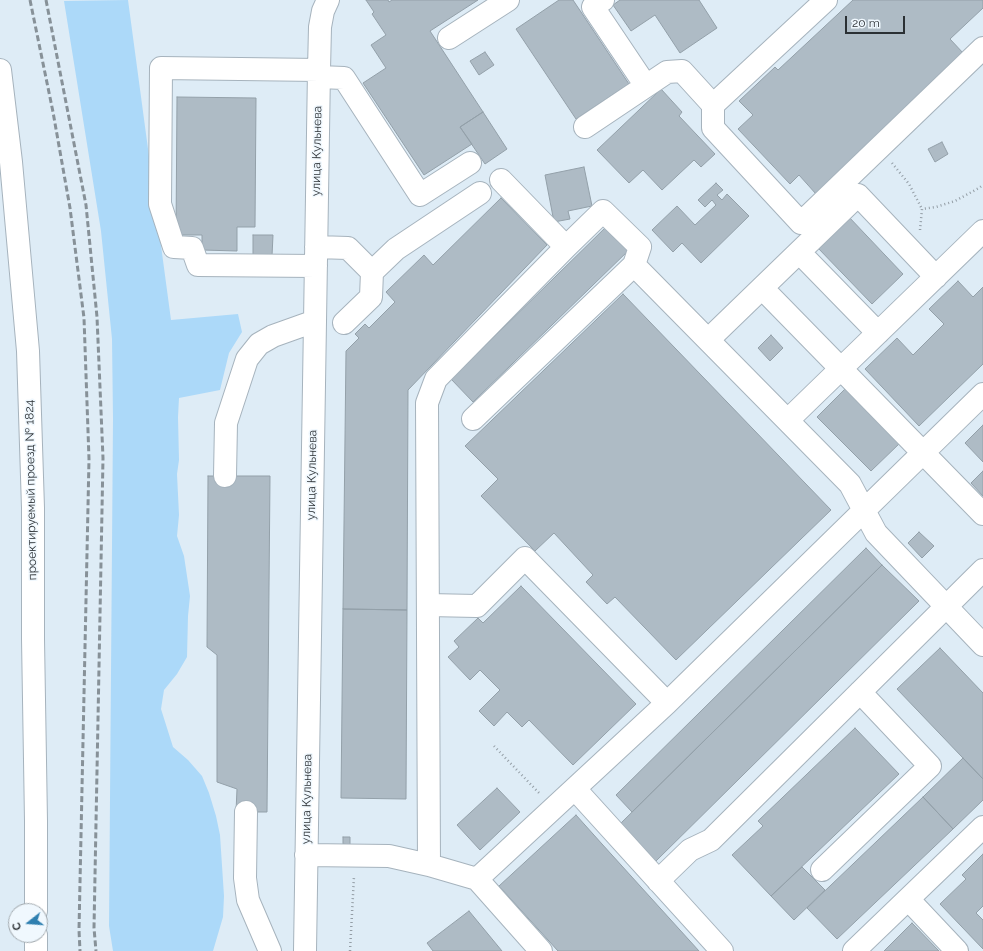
<!DOCTYPE html>
<meta charset="utf-8">
<style>
body{margin:0}
#map{position:relative;width:983px;height:951px;overflow:hidden;background:#deecf6;font-family:Raleway,sans-serif}
canvas{display:block}
.north{position:absolute;left:8px;top:903px;width:40px;height:40px;box-sizing:border-box;background:#f0f8fe;border:1px solid #a1a8ad;border-radius:50%;rotate:253deg;font-size:11px;font-weight:700;line-height:16px;text-align:center;color:#2b3034}
.north::after{content:'';display:block;margin:auto;width:14px;height:18px;background:#2e7fb0;clip-path:polygon(50% 0,100% 100%,50% 72%,0 100%)}
.scale{position:absolute;left:845px;top:16px;width:60px;height:18px;box-sizing:border-box;border:2px solid #2b3034;border-top:0;padding-left:5px;font-size:12px;line-height:14px;white-space:nowrap;color:#2b3034;-webkit-text-stroke:3px #f0f8fe;paint-order:stroke}
</style>
<div id="map">
<canvas width="983" height="951"></canvas>
<div class="north">С</div>
<div class="scale">20 m</div>
</div>
<script>
const context = document.querySelector('canvas').getContext('2d');
context.lineJoin = 'round';
function fillPath(path, color) {
  context.fillStyle = color;
  context.fill(path, 'evenodd');
}
function poly(rows) {
  const path = new Path2D();
  for (const r of rows) {
    path.moveTo(r[0], r[1]);
    for (let i = 2; i < r.length; i += 2) path.lineTo(r[i], r[i + 1]);
  }
  return path;
}
function stroke(path, color, width, dash) {
  context.strokeStyle = color;
  context.lineWidth = width;
  context.lineCap = dash ? 'butt' : 'round';
  context.setLineDash(dash || []);
  context.stroke(path);
}
function drawText(font, color, halo, rows, align = 'center') {
  context.font = font + ' Raleway,sans-serif';
  context.lineWidth = 3;
  context.setLineDash([]);
  context.textBaseline = 'middle';
  context.strokeStyle = halo;
  context.fillStyle = color;
  for (const [text, x, y, turn = 0] of rows) {
    context.save();
    context.translate(x, y);
    context.rotate((+turn || 0) * Math.PI / 180);
    context.textAlign = isNaN(turn) ? turn : align;
    if (halo) context.strokeText(text, 0, 0);
    context.fillText(text, 0, 0);
    context.restore();
  }
}
fillPath(poly([
 [128,0,171,320,238,314,242,332,229,353,220,390,179,398,178,417,179,460,177,474,179,515,177,536,184,556,190,596,188,616,187,657,177,674,164,690,161,709,173,747,188,760,202,776,209,793,216,816,220,835,224,896,223,917,213,951,113,951,109,926,113,419,112,339,101,231,64,1]
]), '#acd9f9');
const building = poly([
 [366,0,388,0,389,2,392,0,478,0,430,31,483,112,460,127,472,144,424,175,363,83,386,68,371,45,386,35,372,14,374,12,366,0],
 [559,0,573,0,629,84,576,119,516,29,559,0],
 [620,0,699,0,717,28,680,53,655,15,631,31,613,5,620,0],
 [853,0,983,0,983,8,950,39,964,54,816,194,799,175,790,184,738,129,753,115,739,101,775,67,778,70,853,0],
 [485,52,494,65,479,75,470,61,485,52],
 [661,89,682,112,679,116,715,154,701,167,694,160,662,190,643,170,629,183,597,150,661,89],
 [177,97,256,98,255,227,237,227,237,251,202,250,202,235,176,235,177,97],
 [483,112,507,149,485,164,460,127,483,112],
 [942,142,948,154,935,162,928,149,942,142],
 [584,167,592,206,568,211,570,219,554,222,545,175,584,167],
 [716,183,723,190,717,195,722,200,727,194,749,216,701,263,682,243,673,252,652,230,677,206,695,225,716,205,712,200,705,207,698,200,716,183],
 [501,198,547,245,408,390,407,610,343,609,346,351,359,338,355,334,365,324,369,328,395,302,386,292,424,255,433,265,501,198],
 [848,216,903,274,872,304,817,247,848,216],
 [607,226,630,249,473,402,451,379,607,226],
 [253,235,273,235,272,256,253,256,253,235],
 [958,281,973,297,983,287,983,364,919,426,865,369,897,338,913,355,944,324,929,309,958,281],
 [623,294,831,510,676,660,615,597,607,604,586,582,593,575,554,533,535,551,481,496,498,479,465,446,623,294],
 [771,335,783,348,770,361,758,348,771,335],
 [846,388,900,443,871,471,817,417,846,388],
 [983,425,983,462,965,443,983,425],
 [983,471,983,496,971,483,983,471],
 [208,476,270,476,267,812,236,812,237,789,217,782,217,655,207,647,208,476],
 [919,532,934,546,922,558,908,543,919,532],
 [866,548,882,565,632,812,616,795,866,548],
 [882,565,919,601,655,862,619,825,882,565],
 [521,586,636,704,573,765,529,720,522,727,507,712,494,726,479,711,500,690,480,670,470,680,448,657,459,647,454,641,478,618,483,623,521,586],
 [343,609,407,610,406,799,341,798,343,609],
 [940,648,983,693,983,779,897,689,940,648],
 [855,728,899,774,771,896,732,855,763,826,758,821,855,728],
 [963,758,983,779,983,800,953,829,923,797,963,758],
 [497,788,520,812,480,850,457,825,497,788],
 [923,797,953,829,837,939,807,908,923,797],
 [576,815,602,844,699,951,558,951,499,886,576,815],
 [343,837,350,837,350,845,343,844,343,837],
 [983,854,983,906,976,913,983,920,983,949,940,904,966,879,962,875,983,854],
 [802,867,825,890,794,920,771,896,802,867],
 [469,911,502,951,433,951,427,943,469,911],
 [912,923,939,951,884,951,912,923]
]);
fillPath(building, '#aebbc5');
stroke(building, '#93a0a9', 1);
const minor = poly([
 [603,0,593,7,646,86],
 [826,0,713,105,713,128,801,223,983,48],
 [449,38,508,0],
 [0,70,11,162,28,351,33,508,33,639,36,821,36,911],
 [319,77,344,78,420,195,470,163],
 [585,127,667,72,682,71,713,105],
 [501,180,566,247],
 [316,247,348,248,372,272,396,249,480,193],
 [799,252,878,333],
 [316,266,198,265,192,248,174,247,160,204,161,68,319,70],
 [762,288,983,514],
 [344,323,371,297,372,272],
 [708,340,858,195,936,277],
 [473,419,634,265,850,484,876,533,983,645],
 [788,420,983,231],
 [225,476,226,423,247,359,259,344,273,336,315,321],
 [428,605,477,606,525,558,667,703],
 [575,789,722,951],
 [246,812,245,878,248,900,270,951],
 [306,855,389,856,429,865,477,879,667,703,983,394],
 [429,865,427,403,436,379,566,247,603,211,640,247,634,265],
 [822,870,930,766,860,692],
 [477,879,541,951],
 [658,881,690,850,711,840,983,570],
 [908,899,957,951],
 [36,935,36,951],
 [305,951,319,70,320,27,323,11,328,0],
 [854,951,983,827]
]);
stroke(minor, '#a6b3bd', 24);
stroke(poly([
 [892,163,909,184,922,209],
 [920,230,922,209,936,207,955,201,979,188,983,185],
 [494,746,539,793],
 [350,951,354,876]
]), '#949ea6', 2.5, [1, 3]);
stroke(minor, '#fff', 22);
stroke(poly([
 [30,0,53,112,70,208,84,318,89,459,79,930,80,951],
 [46,0,86,205,97,317,103,458,94,928,96,951]
]), '#879198', 3, [6, 3]);
drawText('12px', '#2b3034', '#f0f8fe', [
 ["улица Кульнева",317,151,-89],
 ["улица Кульнева",312,475,-89],
 ["проектируемый проезд № 1824",31,490,-91],
 ["улица Кульнева",307,799,-89]
]);
</script>
